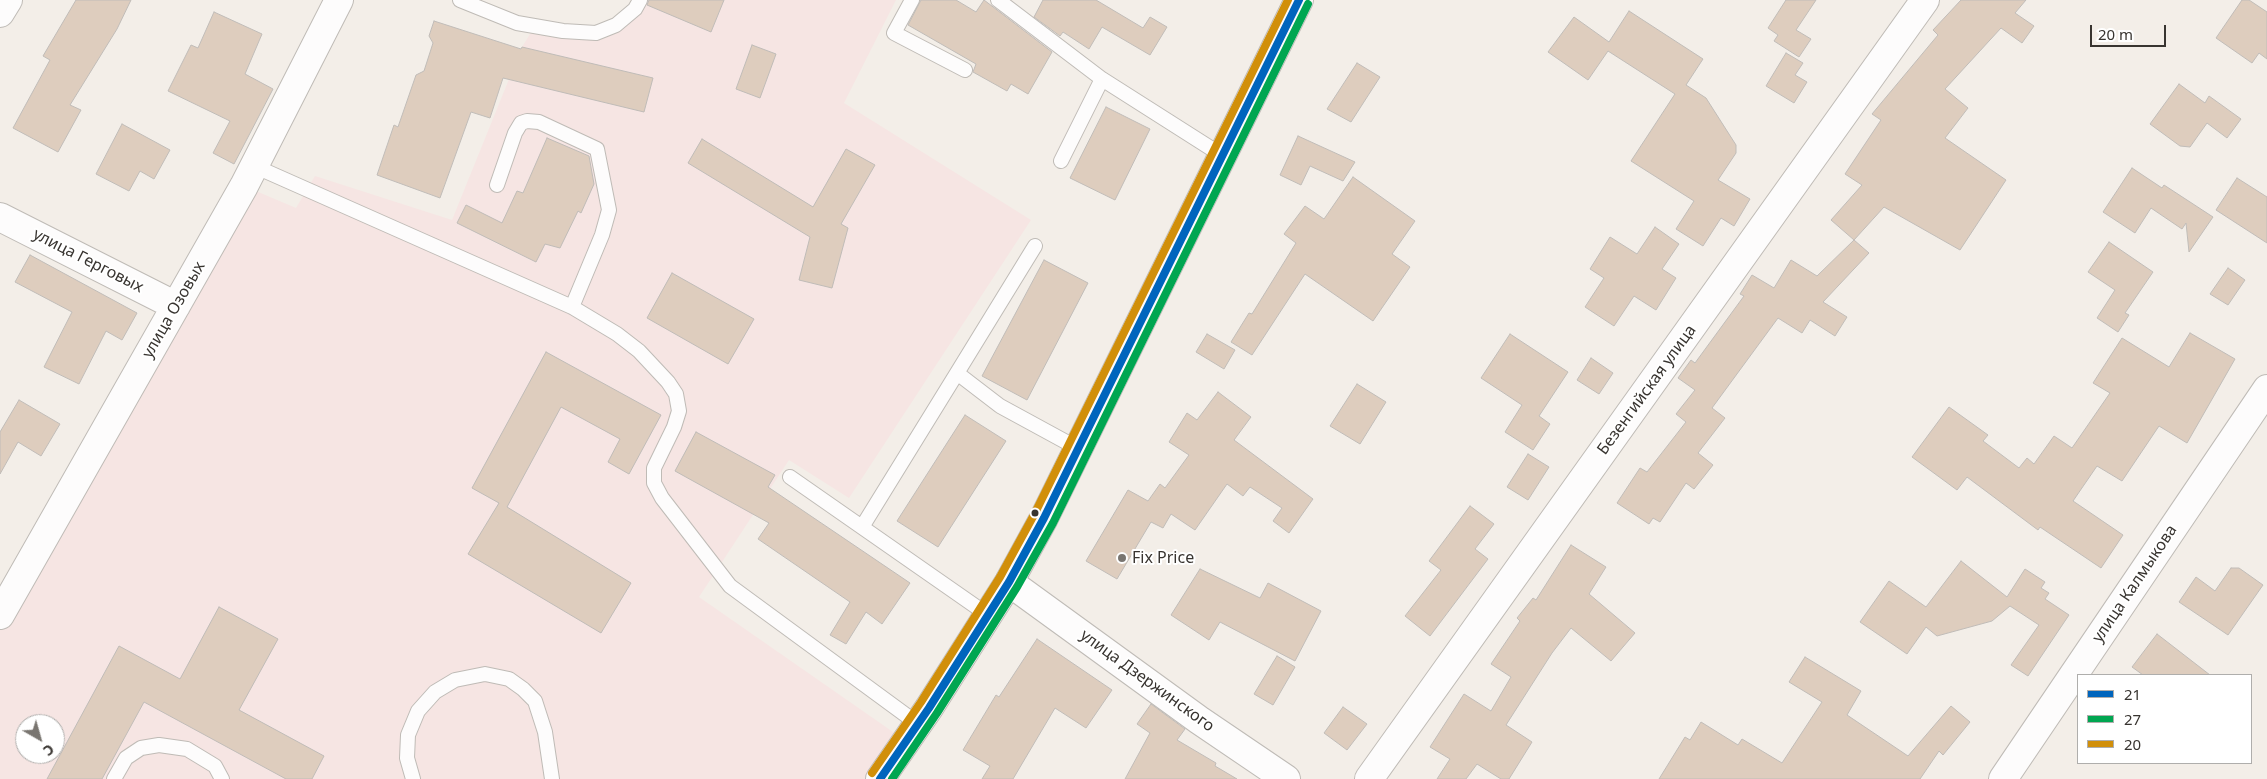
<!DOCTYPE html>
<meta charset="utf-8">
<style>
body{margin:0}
#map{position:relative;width:2267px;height:779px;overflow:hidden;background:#f3eee8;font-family:"Noto Sans",sans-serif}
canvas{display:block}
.legend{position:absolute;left:2077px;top:674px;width:175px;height:90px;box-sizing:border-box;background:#fff;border:1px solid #afaeac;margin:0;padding:6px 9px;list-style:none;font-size:15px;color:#383430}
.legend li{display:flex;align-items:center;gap:10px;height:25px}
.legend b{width:25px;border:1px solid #afaeac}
.north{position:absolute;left:15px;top:714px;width:50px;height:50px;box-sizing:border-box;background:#fff;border:1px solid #afaeac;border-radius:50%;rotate:142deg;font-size:14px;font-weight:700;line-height:20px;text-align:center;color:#383430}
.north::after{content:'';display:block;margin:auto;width:18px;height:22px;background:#797570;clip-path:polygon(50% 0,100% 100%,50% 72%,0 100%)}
.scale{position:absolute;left:2090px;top:25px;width:76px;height:22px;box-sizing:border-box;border:2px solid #383430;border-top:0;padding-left:6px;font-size:15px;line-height:18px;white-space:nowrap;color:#383430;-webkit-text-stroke:4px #fff;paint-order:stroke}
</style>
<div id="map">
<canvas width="2267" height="779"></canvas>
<ul class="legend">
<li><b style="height:6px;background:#0065bd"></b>21</li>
<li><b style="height:6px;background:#00a651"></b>27</li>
<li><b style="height:6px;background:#d18f0a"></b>20</li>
</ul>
<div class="north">С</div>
<div class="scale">20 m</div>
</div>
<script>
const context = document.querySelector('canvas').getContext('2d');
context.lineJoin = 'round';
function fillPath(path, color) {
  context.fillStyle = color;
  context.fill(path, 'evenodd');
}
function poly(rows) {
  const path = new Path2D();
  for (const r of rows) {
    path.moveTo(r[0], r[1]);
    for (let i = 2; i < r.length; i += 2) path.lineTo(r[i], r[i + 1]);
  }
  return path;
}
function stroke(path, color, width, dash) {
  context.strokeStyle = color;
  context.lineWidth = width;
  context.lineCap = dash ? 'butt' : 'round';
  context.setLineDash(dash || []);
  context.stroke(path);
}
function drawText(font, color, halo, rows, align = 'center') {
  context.font = font + ' "Noto Sans",sans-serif';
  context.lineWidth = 4;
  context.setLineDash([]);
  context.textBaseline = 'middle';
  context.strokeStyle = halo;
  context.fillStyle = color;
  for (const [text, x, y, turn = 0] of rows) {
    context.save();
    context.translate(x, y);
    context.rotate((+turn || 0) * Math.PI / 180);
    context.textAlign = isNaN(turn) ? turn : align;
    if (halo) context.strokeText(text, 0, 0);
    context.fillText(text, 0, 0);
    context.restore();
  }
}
fillPath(poly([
 [640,0,896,0,844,103,1031,220,849,498,789,460,699,597,906,741,880,779,0,779,0,615,244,186,296,208,315,176,452,220,522,47,535,26,596,33],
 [25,724,55,724,55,754,25,754]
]), '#f6e5e3');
const building = poly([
 [76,0,131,0,117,29,70,105,81,110,58,152,13,128,50,60,43,56,76,0],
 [649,0,724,0,711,32,647,5,649,0],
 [921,0,956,0,976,12,984,0,1052,52,1028,94,1011,84,1007,91,973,72,976,64,908,25,921,0],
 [1043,0,1096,0,1143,28,1150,17,1167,27,1150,55,1102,27,1089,49,1063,32,1060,36,1034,17,1043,0],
 [1786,0,1816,0,1796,30,1811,39,1799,57,1774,41,1778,35,1768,28,1786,0],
 [1961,0,2026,0,2015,13,2034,26,2022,43,2001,28,1945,89,1968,108,1945,138,2006,180,1960,250,1884,207,1854,240,1831,220,1862,185,1845,174,1881,120,1872,114,1938,35,1933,30,1961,0],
 [2242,0,2249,0,2267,12,2267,59,2259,53,2252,63,2216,38,2242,0],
 [1629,11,1703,59,1686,85,1706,98,1736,145,1736,153,1718,180,1750,199,1734,226,1721,218,1703,246,1676,229,1694,201,1631,161,1675,94,1608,51,1588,80,1548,52,1574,17,1609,42,1629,11],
 [214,12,262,34,245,74,273,89,234,164,213,153,230,121,168,91,191,45,198,48,214,12],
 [434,21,521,49,522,47,653,78,644,112,503,78,490,118,471,112,440,198,377,175,394,125,398,127,416,75,424,71,433,43,429,36,434,21],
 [752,45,776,54,760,98,736,89,752,45],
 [1786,53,1803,63,1795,75,1807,82,1794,103,1766,86,1786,53],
 [1357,63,1380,77,1351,122,1327,109,1357,63],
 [2179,84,2205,103,2209,96,2241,119,2227,138,2207,123,2190,147,2180,146,2150,124,2179,84],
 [1106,107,1150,129,1115,200,1070,178,1106,107],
 [122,124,170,150,154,179,140,171,129,191,96,174,122,124],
 [1298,136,1355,162,1343,181,1310,166,1301,185,1280,175,1298,136],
 [547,138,589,156,594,184,581,213,578,211,560,248,545,244,536,262,457,223,466,205,502,223,517,191,523,193,547,138],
 [702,139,813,207,846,149,875,165,841,224,848,228,832,288,799,280,810,237,688,163,702,139],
 [2132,168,2162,188,2164,185,2213,217,2189,252,2186,223,2182,229,2151,208,2135,233,2103,212,2132,168],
 [1353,177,1415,221,1392,254,1410,267,1373,321,1305,274,1252,355,1231,342,1249,313,1252,314,1296,243,1284,234,1305,206,1324,219,1353,177],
 [2237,178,2267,197,2267,243,2216,210,2237,178],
 [1655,227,1679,244,1662,269,1676,278,1656,310,1634,296,1614,326,1585,307,1604,278,1590,269,1610,237,1637,254,1655,227],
 [1854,240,1869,253,1823,302,1847,317,1835,336,1810,320,1802,333,1778,318,1712,408,1725,418,1698,453,1713,465,1694,489,1686,483,1660,522,1653,518,1649,524,1617,503,1640,468,1647,472,1686,422,1676,414,1695,390,1678,378,1691,360,1695,363,1744,296,1740,294,1752,275,1774,288,1791,260,1817,276,1854,240],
 [2109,242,2153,272,2125,313,2129,315,2118,332,2097,318,2115,290,2088,272,2109,242],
 [30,255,137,313,122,340,106,331,79,384,44,367,72,312,15,282,30,255],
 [1044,260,1088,283,1027,400,982,376,1044,260],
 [2228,268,2245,280,2228,305,2210,294,2228,268],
 [672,273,754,319,728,364,647,318,672,273],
 [2190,333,2235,359,2187,443,2159,426,2122,481,2097,466,2073,501,2123,535,2101,568,2040,527,2038,530,1967,477,1957,490,1912,457,1949,407,1988,435,1983,441,2019,468,2027,458,2034,464,2054,436,2072,448,2110,393,2093,383,2122,338,2169,367,2190,333],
 [1207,334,1235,350,1224,369,1196,352,1207,334],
 [1510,334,1568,372,1539,416,1550,424,1533,450,1505,432,1522,405,1481,378,1510,334],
 [546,352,661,415,629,474,608,462,620,439,561,407,507,507,631,583,601,633,468,554,499,503,472,488,546,352],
 [1591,358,1613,373,1599,394,1577,380,1591,358],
 [1357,384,1386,402,1360,444,1330,426,1357,384],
 [1218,392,1251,417,1234,440,1313,499,1289,533,1273,521,1282,508,1250,487,1243,496,1227,484,1195,530,1171,514,1163,528,1151,522,1117,579,1086,561,1128,490,1148,501,1160,484,1165,488,1189,455,1169,442,1187,413,1197,420,1218,392],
 [19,400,60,424,41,456,18,442,0,474,0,432,19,400],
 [965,415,1006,441,938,547,897,521,965,415],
 [696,432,775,475,768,487,910,583,882,624,866,612,846,644,830,635,850,602,758,539,769,523,675,471,696,432],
 [1528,454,1549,467,1528,500,1507,487,1528,454],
 [1470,506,1494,524,1475,549,1488,559,1430,636,1405,616,1441,570,1429,561,1470,506],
 [1571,545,1606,567,1589,594,1635,633,1611,661,1571,628,1552,653,1506,725,1532,742,1509,779,1501,779,1477,764,1466,779,1437,779,1450,759,1430,747,1464,694,1491,711,1511,677,1491,664,1520,621,1517,618,1533,598,1536,600,1571,545],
 [1961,561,2007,597,2025,569,2045,582,2041,588,2049,593,2045,599,2069,615,2028,676,2011,665,2039,625,2010,606,1992,621,1937,636,1926,627,1907,654,1860,622,1889,581,1926,607,1961,561],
 [2231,568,2239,568,2263,585,2228,635,2179,602,2196,577,2215,591,2231,568],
 [1200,569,1260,598,1268,583,1321,611,1295,661,1220,622,1209,640,1171,615,1200,569],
 [219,607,278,639,239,710,324,756,312,779,286,779,144,702,102,779,47,779,119,646,180,679,219,607],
 [2157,634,2210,675,2143,675,2132,667,2157,634],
 [1037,639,1112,690,1086,728,1055,708,1013,779,982,779,990,766,963,750,996,695,999,697,1037,639],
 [1277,656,1295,667,1273,705,1254,694,1277,656],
 [1805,657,1861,691,1847,715,1908,756,1951,706,1970,722,1943,755,1939,751,1920,779,1659,779,1685,737,1690,740,1701,722,1738,745,1742,739,1782,763,1822,702,1789,682,1805,657],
 [1151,704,1185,729,1177,740,1216,763,1215,766,1237,779,1125,779,1150,733,1137,724,1151,704],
 [1343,707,1367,724,1347,750,1324,733,1343,707]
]);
fillPath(building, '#decdbe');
stroke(building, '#c0bcb8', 1);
const lane = poly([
 [460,0,517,23,563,31,596,33,616,25,635,9,640,0],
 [912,0,894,33,965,70],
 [998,0,1102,79],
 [1061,161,1102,79,1223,156],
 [254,166,572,307,617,334,639,351,668,382,676,394,679,411,674,427,654,468,654,483,662,498,730,586,918,724],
 [497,185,515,133,521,123,527,121,539,122,597,149,609,210,602,235,572,307],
 [957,373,1035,246],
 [790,477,988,615],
 [862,527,957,373,1000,406,1079,449],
 [114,779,126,758,141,748,159,745,187,749,215,766,222,779],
 [413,779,407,758,408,735,418,711,435,692,455,680,485,674,509,679,523,689,535,701,545,732,552,779]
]);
const street = poly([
 [0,13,8,0],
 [0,217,176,306],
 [1009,582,1199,720,1286,779],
 [0,615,244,186,339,0],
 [1369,779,1925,0]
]);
const secondary = poly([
 [880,779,929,708,1009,582,1044,518,1299,0],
 [2003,779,2267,389]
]);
stroke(lane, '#bfbbb6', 16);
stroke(street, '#bfbbb6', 30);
stroke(secondary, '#bfbbb6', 30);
stroke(lane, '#fdfcfc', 14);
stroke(street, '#fdfcfc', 28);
stroke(secondary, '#fdfcfc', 28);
stroke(poly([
 [880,779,929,708,1009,582,1044,518,1299,0]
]), '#0065bd', 8);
stroke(poly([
 [892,779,937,713,1017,587,1053,523,1308,4]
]), '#00a651', 8);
stroke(poly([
 [872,773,921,702,1000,577,1035,513,1288,0]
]), '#d18f0a', 8);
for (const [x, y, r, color] of [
 [1035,513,4.5,"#383430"],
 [1122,558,5,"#797570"]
]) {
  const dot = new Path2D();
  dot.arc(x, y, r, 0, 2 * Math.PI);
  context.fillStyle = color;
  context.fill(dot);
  stroke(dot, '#fff', 2);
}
drawText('16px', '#383430', '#fff', [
 ["улица Герговых",88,261,27],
 ["улица Озовых",174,310,-60],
 ["Безенгийская улица",1647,390,-54],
 ["улица Калмыкова",2135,584,-56],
 ["улица Дзержинского",1147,681,36]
]);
drawText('16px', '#383430', '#fff', [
 ["Fix Price",1132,558]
], 'left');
</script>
